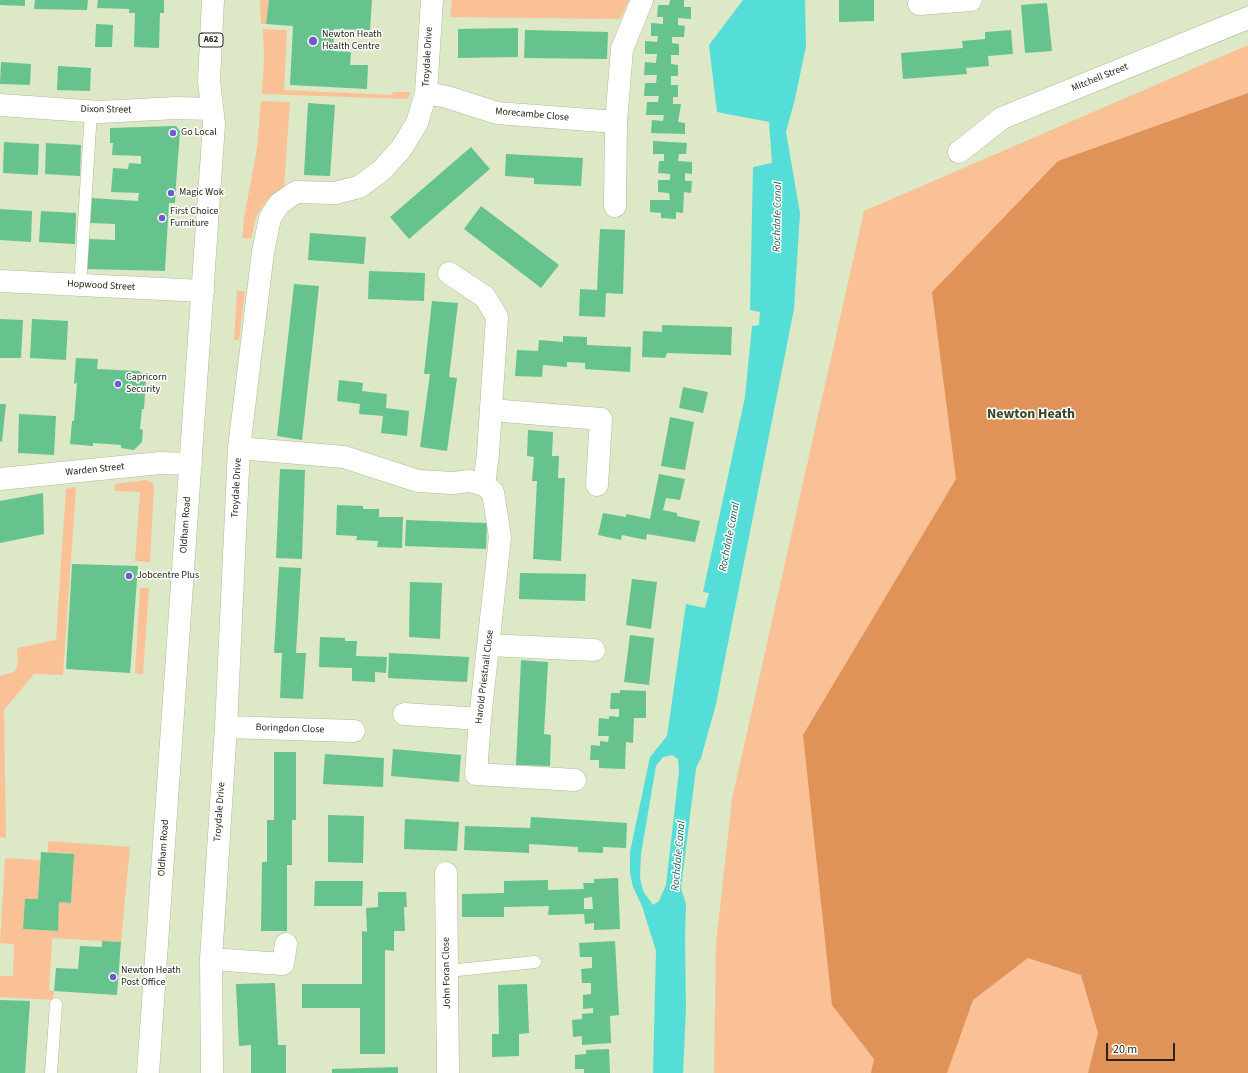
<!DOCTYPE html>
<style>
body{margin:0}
#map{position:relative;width:1248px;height:1073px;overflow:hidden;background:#dce8c6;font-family:"Source Sans 3",sans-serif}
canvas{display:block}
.scale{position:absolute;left:1106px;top:1043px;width:69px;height:18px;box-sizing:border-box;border:2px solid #23271a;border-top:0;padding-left:5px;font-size:12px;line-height:14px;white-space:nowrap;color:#23271a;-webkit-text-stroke:3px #fff;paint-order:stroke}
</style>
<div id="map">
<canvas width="1248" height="1073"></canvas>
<div class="scale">20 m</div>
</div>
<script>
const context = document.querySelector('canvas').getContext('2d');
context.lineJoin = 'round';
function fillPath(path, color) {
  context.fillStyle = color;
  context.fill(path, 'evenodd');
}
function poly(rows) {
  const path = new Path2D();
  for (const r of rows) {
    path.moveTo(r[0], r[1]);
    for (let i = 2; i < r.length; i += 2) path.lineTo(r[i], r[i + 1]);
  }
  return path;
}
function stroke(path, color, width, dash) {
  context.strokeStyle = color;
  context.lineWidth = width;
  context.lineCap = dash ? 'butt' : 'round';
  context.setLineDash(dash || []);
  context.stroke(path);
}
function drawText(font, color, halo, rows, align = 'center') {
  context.font = font + ' "Source Sans 3",sans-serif';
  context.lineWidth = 3;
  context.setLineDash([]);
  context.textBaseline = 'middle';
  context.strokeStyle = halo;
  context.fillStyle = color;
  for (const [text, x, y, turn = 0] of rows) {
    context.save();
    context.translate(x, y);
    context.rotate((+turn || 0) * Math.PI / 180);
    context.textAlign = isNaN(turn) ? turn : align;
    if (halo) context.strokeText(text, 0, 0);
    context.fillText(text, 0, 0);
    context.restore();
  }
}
fillPath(poly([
 [260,0,269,0,266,24,261,24],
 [452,0,629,0,620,19,450,17],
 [263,29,287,30,284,90,392,95,393,92,410,92,408,99,262,94,264,57],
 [1248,45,1248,1073,714,1073,716,943,732,799,864,211],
 [261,101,290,102,284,187,267,200,256,217,251,239,242,238,244,218,257,148],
 [237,291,245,291,239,340,234,340],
 [146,480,153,483,154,488,150,562,135,561,140,492,115,491,115,484],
 [76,487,63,675,34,674,4,710,6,838,0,837,0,676,14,672,18,665,17,648,56,640,66,489],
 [140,588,149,588,143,674,135,673],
 [48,841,130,847,121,942,52,938,49,990,54,991,53,1000,0,997,0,976,13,976,14,944,0,943,5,858,40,860,38,899,25,899,23,929,57,931,59,902,71,903,74,854,48,852]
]), '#fac197');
fillPath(poly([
 [1248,93,1248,1073,1088,1073,1098,1033,1081,975,1028,958,973,1000,947,1073,871,1073,874,1059,832,1005,803,735,956,479,932,292,1058,161]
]), '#df9359');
fillPath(poly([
 [743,0,805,0,806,46,795,99,786,132,800,213,794,309,716,704,701,758,696,768,681,888,686,904,685,936,686,1008,683,1073,653,1073,656,951,642,906,633,887,630,873,630,852,650,757,667,736,686,604,705,608,709,593,703,592,745,397,752,326,759,325,760,312,750,310,753,167,772,163,769,122,717,112,709,45],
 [672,755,678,759,679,771,666,885,659,901,653,905,643,891,640,878,641,854,656,766,663,757]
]), '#55ded7');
fillPath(poly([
 [0,0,25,0,25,6,0,5],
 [35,0,88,0,87,10,34,9],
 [98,0,164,0,164,13,160,13,159,48,134,47,135,13,129,13,129,9,97,8],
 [269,0,372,0,370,30,334,29,333,51,351,52,350,65,368,65,367,89,290,85,293,26,266,24],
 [670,0,684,0,684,7,691,7,691,19,678,18,678,25,685,26,684,37,672,37,672,43,679,44,679,55,671,55,671,64,678,65,678,76,671,76,671,85,678,85,678,97,673,97,673,104,681,104,678,122,685,123,685,134,651,133,652,120,663,121,664,115,646,115,647,102,658,102,659,96,644,96,645,83,656,83,657,75,644,75,645,62,656,63,657,54,645,54,645,41,657,42,658,36,651,36,651,23,663,24,663,17,657,17,658,5,669,5],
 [839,0,874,0,874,21,839,22],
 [1047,3,1052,51,1025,53,1021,5],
 [96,24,113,25,112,47,95,47],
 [518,28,518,57,458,58,458,29],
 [525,30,608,32,607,59,524,58],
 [1011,30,1013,54,988,56,989,66,966,68,967,74,903,79,901,53,963,48,962,41,985,39,985,32],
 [1,62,31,64,30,85,0,84],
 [58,66,91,68,90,91,57,90],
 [308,103,335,105,330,176,304,175],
 [176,126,180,131,176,185,175,203,169,203,165,271,87,269,89,239,115,240,115,224,90,223,91,198,138,201,139,193,111,192,113,168,128,169,129,163,141,164,141,156,112,155,113,143,110,143,110,128],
 [653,141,687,143,686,154,679,154,678,161,692,162,692,174,685,173,685,181,692,181,691,193,684,192,683,213,676,212,676,219,661,218,661,213,650,212,650,200,670,200,669,193,658,192,658,180,670,180,670,174,658,173,659,161,664,161,664,154,653,154],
 [4,142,39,144,38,175,3,173],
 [46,143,81,145,80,176,45,174],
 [471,147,490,169,409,239,390,217],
 [506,154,583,158,581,186,534,184,534,178,505,176],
 [481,206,559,265,541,288,464,229],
 [0,209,32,211,31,242,0,240],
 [41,211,76,213,75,244,39,242],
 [600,229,625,230,623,294,606,293,605,317,579,316,580,289,597,290],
 [310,233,366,237,364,264,308,260],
 [369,271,425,273,424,301,368,299],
 [294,284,319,286,302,440,277,436],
 [432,301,458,303,449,377,457,378,447,451,420,447,430,374,424,374],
 [0,319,23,320,21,358,0,358],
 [32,319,68,321,66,360,30,358],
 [662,325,732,327,731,355,667,353,665,358,642,357,643,331,662,332],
 [563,336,587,337,587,345,631,347,630,372,585,369,585,363,567,362,567,367,543,365,542,377,515,376,517,350,538,351,539,340,563,342],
 [76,358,98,359,97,369,139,371,146,378,144,409,142,409,140,429,143,430,142,442,134,450,121,448,121,445,93,443,93,446,70,444,72,421,74,421,77,383,74,384],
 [339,380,363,383,362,391,387,394,386,408,409,411,407,436,381,433,383,416,359,414,360,404,337,401],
 [683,387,708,392,703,413,679,408],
 [0,404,6,404,2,442,0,441],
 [19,414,56,416,54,455,18,453],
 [670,417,694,422,685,470,661,466],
 [528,430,553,432,552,456,559,456,558,478,565,478,561,561,533,559,537,481,532,481,534,457,527,456],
 [280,469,305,470,302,559,276,558],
 [659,474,685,479,680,500,666,498,663,510,677,513,677,516,700,521,695,542,647,534,646,540,622,535,621,540,598,535,603,513,626,517,626,514,650,519],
 [43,493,44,534,0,543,0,501],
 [337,505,363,506,363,509,379,509,379,517,403,517,402,548,377,547,378,541,356,540,357,536,336,535],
 [406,520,487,523,486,549,405,546],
 [72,564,138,566,130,673,66,669],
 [279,567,301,568,296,653,306,653,303,699,280,698,282,653,274,653],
 [520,573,586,574,585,601,519,599],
 [632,579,657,582,651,629,626,625],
 [410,582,442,583,440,639,409,637],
 [630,635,654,638,649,685,624,682],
 [320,637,345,638,345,641,357,641,356,656,387,657,386,673,375,672,375,682,352,681,352,668,319,667],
 [389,653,469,657,467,682,388,678],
 [521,660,548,662,544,734,551,735,550,766,516,765],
 [620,690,646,691,646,718,634,718,633,743,626,742,625,769,599,768,599,760,590,760,591,745,600,746,600,741,608,742,609,736,598,736,599,718,609,719,609,716,619,717,619,709,610,709,611,693,620,693],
 [393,749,461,755,459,782,391,776],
 [274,752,296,752,296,820,292,820,292,865,287,865,287,931,261,931,262,862,267,862,267,820,274,820],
 [325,754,384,758,383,787,323,784],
 [328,815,364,816,363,863,328,862],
 [531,817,627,823,626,848,603,847,603,853,578,852,578,847,529,844,529,853,464,850,465,826,530,828],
 [405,819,459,822,457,851,404,849],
 [41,852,74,854,71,903,59,902,58,931,23,929,25,899,38,899],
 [618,878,620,929,594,930,594,923,585,924,584,914,548,915,549,906,504,907,504,917,462,917,462,894,504,893,504,881,548,880,548,890,584,889,583,883,594,883,594,879],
 [592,897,593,909,584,909,584,898],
 [315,881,363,881,362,906,314,906],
 [378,892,406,892,407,907,404,907,405,931,394,931,394,951,385,950,385,1054,360,1054,360,1008,302,1008,302,984,362,984,362,931,367,932,366,908,378,907],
 [102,941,121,942,117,995,54,991,56,968,78,969,80,946,102,947],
 [615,941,619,1015,610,1016,611,1043,582,1045,582,1036,573,1037,572,1020,582,1019,582,1014,593,1013,593,1008,583,1009,583,995,591,994,591,983,582,983,581,969,592,968,592,957,580,957,579,943],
 [275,983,278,1045,286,1045,286,1073,251,1073,251,1045,239,1046,236,984],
 [527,984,529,1033,519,1034,519,1056,492,1057,492,1034,499,1034,498,985],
 [0,1000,30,1001,25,1073,0,1073],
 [609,1049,610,1073,584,1073,584,1069,575,1069,575,1055,586,1054,586,1050],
 [398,1067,398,1073,332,1073,332,1069]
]), '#66c38e');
const lane = poly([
 [80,286,91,111],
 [448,971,535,962],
 [51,1073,56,1004]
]);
const street = poly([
 [919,4,971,0],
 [426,93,447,97,497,113,616,122],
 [0,105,100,112,176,108,212,109],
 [959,152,1002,118,1248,18],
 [615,206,616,122,622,49,642,0],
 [449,273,485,297,497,317,488,454,484,485],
 [0,281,203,291],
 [491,410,601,419,597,485],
 [239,448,344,457,418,481,453,483,470,481,484,485,493,492,500,537,480,719,476,774,575,780],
 [0,479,160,463,191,464],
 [489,645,594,650],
 [404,714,480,719],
 [226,727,354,731],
 [446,873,448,1073],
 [211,959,283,964,286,944],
 [212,1073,211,959,226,727,239,448,263,252,270,218,279,204,296,192,335,193,359,187,381,171,401,149,417,123,426,93,432,0]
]);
const highway = poly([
 [148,1073,214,124,209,81,213,0]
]);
stroke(lane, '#afbb9a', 13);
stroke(street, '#afbb9a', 23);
stroke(highway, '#afbb9a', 23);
stroke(lane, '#fff', 12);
stroke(street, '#fff', 22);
stroke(highway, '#fff', 22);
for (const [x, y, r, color] of [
 [313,41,5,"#7357d1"],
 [173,133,4,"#7357d1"],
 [171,193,4,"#7357d1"],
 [162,218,4,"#7357d1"],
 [118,384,4,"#7357d1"],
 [129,576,4,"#7357d1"],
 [113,977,4,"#7357d1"]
]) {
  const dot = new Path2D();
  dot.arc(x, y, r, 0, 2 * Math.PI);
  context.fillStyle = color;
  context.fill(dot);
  stroke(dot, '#fff', 1.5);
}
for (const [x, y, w] of [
 [211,40,24]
]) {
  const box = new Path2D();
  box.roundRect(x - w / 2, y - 7, w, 14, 3);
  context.fillStyle = '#fff';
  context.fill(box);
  stroke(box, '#23271a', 1);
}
drawText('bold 9px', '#23271a', null, [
 ["A62",211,40]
]);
drawText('10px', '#23271a', '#fff', [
 ["Newton Heath",322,35],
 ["Health Centre",322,47],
 ["Go Local",181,133],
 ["Magic Wok",179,193],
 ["First Choice",170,212],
 ["Furniture",170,224],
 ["Capricorn",126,378],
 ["Security",126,390],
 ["Jobcentre Plus",137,576],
 ["Newton Heath",121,971],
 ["Post Office",121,983]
], 'left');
drawText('10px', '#23271a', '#fff', [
 ["Troydale Drive",428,57,-87],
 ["Mitchell Street",1100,78,-22],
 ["Dixon Street",106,110,1],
 ["Morecambe Close",532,115,5],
 ["Hopwood Street",101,286,3],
 ["Warden Street",95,470,-6],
 ["Troydale Drive",237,488,-87],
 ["Oldham Road",186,525,-86],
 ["Harold Priestnall Close",485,677,-83],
 ["Boringdon Close",290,729,2],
 ["Troydale Drive",220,812,-86],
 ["Oldham Road",164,848,-86],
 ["John Foran Close",447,973,-91]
]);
drawText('italic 11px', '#265f5b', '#fff', [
 ["Rochdale Canal",778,217,-89],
 ["Rochdale Canal",730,537,-79],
 ["Rochdale Canal",679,856,-85]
]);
drawText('bold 14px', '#3a4427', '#fff', [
 ["Newton Heath",1031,415]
]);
</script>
